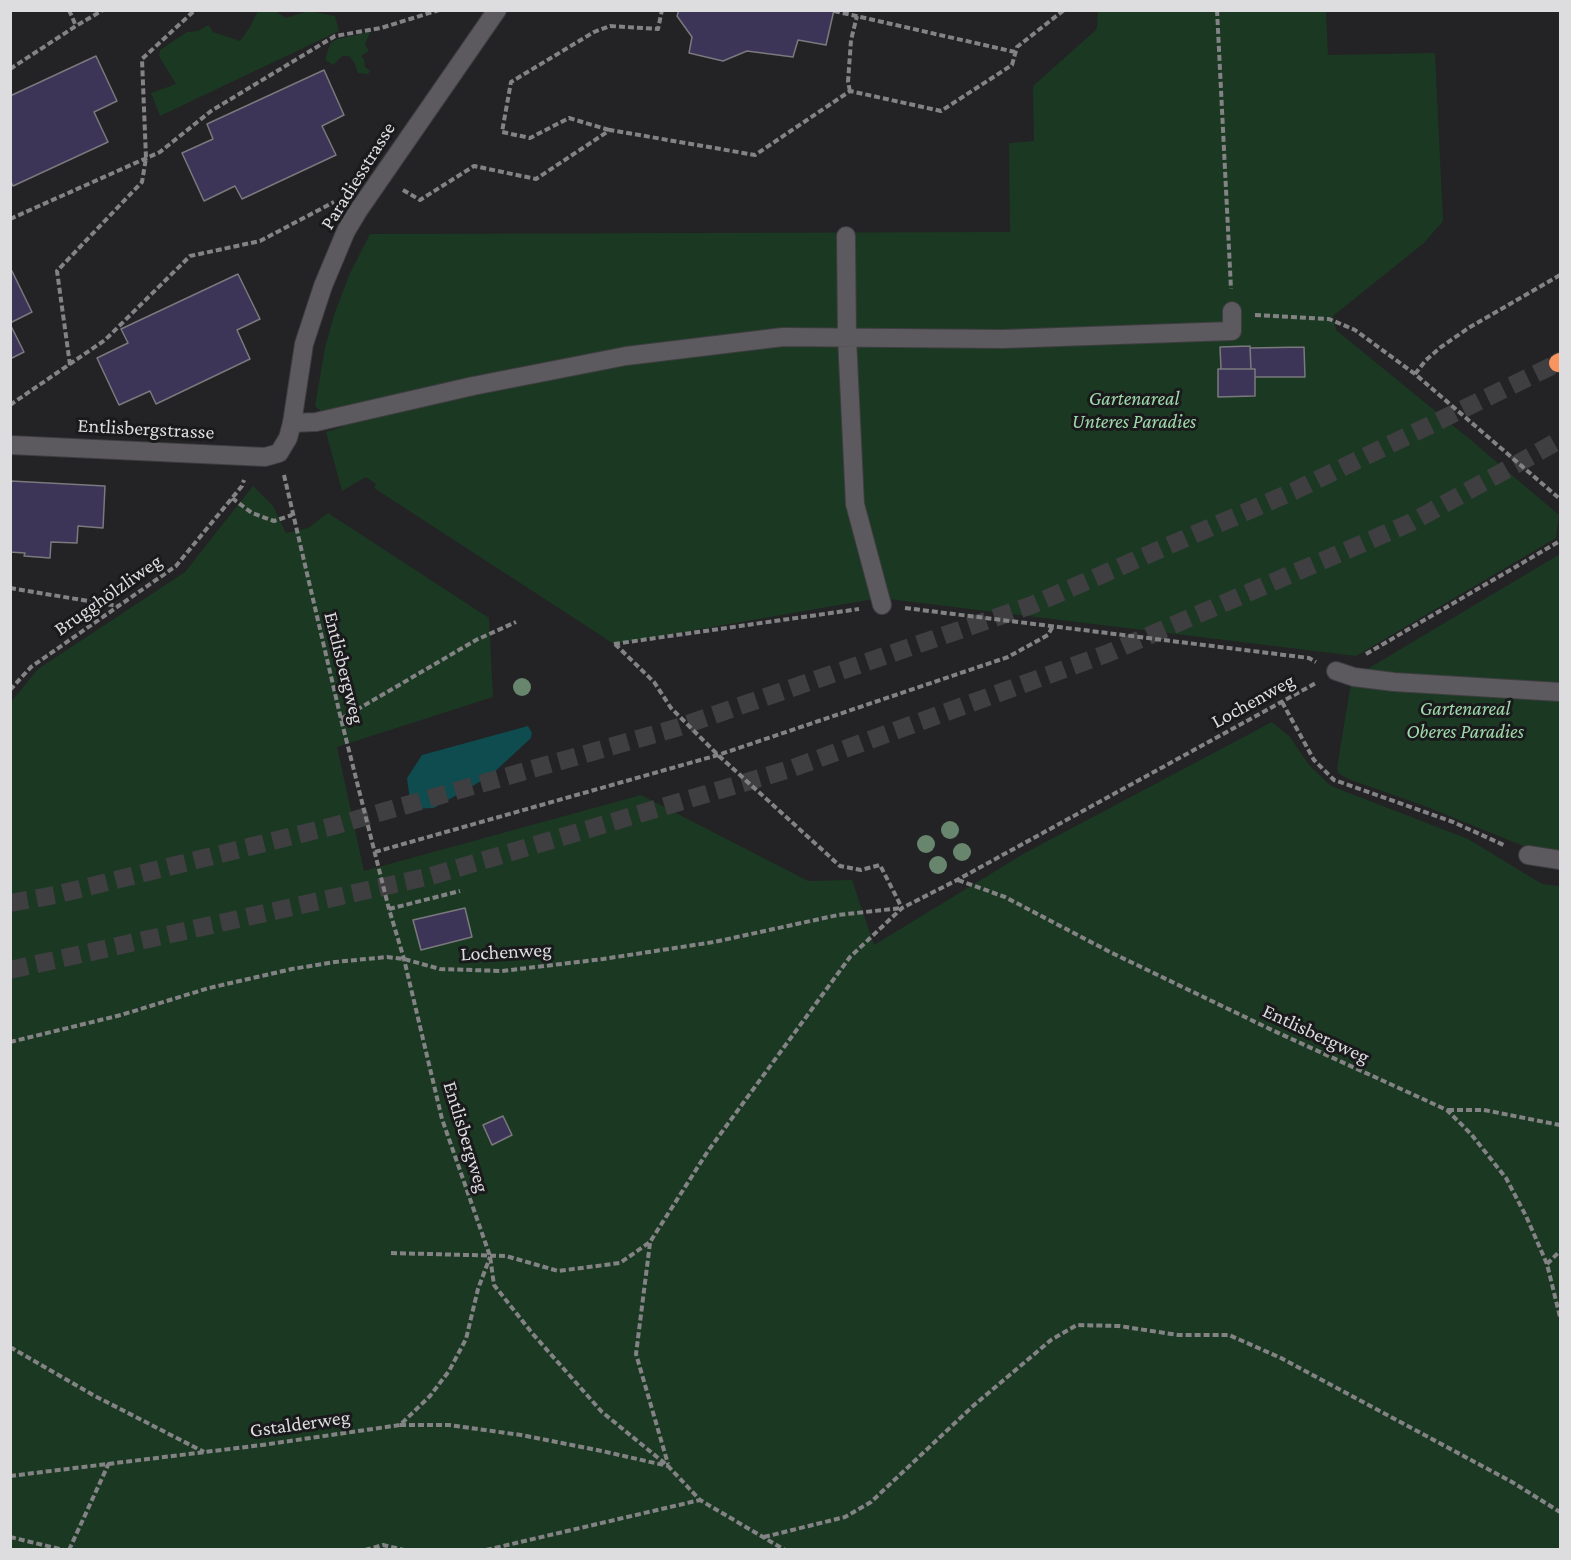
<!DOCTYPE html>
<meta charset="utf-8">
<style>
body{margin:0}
#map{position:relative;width:1571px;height:1560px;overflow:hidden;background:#232225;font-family:"Crimson Pro",serif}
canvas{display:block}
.frame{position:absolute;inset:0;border:12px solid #dddddf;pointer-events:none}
</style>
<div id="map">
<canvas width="1571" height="1560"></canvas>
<div class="frame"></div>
</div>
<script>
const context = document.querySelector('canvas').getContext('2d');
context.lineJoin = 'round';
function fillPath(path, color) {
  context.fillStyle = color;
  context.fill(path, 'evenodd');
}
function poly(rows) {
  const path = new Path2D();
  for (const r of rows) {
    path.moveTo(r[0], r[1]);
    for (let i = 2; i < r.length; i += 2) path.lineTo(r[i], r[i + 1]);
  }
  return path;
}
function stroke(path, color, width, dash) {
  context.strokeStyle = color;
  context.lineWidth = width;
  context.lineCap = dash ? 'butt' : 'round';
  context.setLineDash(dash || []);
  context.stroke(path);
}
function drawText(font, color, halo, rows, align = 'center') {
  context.font = font + ' "Crimson Pro",serif';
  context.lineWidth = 6;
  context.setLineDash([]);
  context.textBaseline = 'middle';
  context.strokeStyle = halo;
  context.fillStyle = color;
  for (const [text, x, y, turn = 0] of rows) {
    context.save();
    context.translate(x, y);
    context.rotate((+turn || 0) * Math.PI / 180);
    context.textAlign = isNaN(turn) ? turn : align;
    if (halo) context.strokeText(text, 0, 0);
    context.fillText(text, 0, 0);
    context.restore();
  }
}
fillPath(poly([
 [258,11,275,11,286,18,308,11,335,16,339,31,160,116,151,93,176,84,159,56,160,50,187,32,198,31,206,26,209,26,213,32,240,41,250,27],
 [1098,11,1326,11,1328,55,1435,53,1443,221,1424,243,1333,316,1336,330,1472,441,1559,515,1556,538,1356,656,880,598,614,644,374,488,376,484,366,477,342,491,326,432,342,427,338,409,323,413,315,406,325,348,334,315,350,273,370,234,1010,232,1009,143,1034,141,1033,86,1097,29],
 [370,32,365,45,369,51,361,56,364,59,365,67,370,71,368,74,358,73,354,62,349,56,342,56,333,65,325,60,330,44,337,39],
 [253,486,273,506,286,533,308,528,328,513,489,618,493,697,337,747,364,871,641,795,808,881,852,880,874,945,1025,853,1272,722,1290,737,1309,765,1331,786,1468,839,1542,884,1560,886,1560,1549,11,1550,11,702,38,669,185,572],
 [1560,554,1560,854,1526,847,1422,805,1348,779,1338,773,1337,768,1350,689,1354,677]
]), '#1b3922');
fillPath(poly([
 [528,726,532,733,531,738,490,776,434,808,411,809,407,778,422,755]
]), '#0e4c50');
const building = poly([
 [679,10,834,10,826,45,798,40,793,57,747,51,723,61,689,53,692,37,677,16,679,10],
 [96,56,117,101,94,112,108,142,13,186,10,180,10,96,96,56],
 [324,70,344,115,322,126,336,155,242,199,235,186,204,201,182,153,213,139,207,124,324,70],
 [10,267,32,312,10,323,10,267],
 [238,274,260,319,237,330,250,359,156,404,150,391,119,405,97,358,128,343,121,329,238,274],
 [10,324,24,352,10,359,10,324],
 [1250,346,1251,369,1221,369,1220,347,1250,346],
 [1304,347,1305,377,1255,377,1255,369,1251,369,1250,348,1304,347],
 [1218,369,1255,369,1255,396,1218,397,1218,369],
 [11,481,105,486,103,528,78,526,77,543,51,542,50,558,24,556,25,553,10,552,11,481],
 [465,908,472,937,421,950,413,920,465,908],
 [503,1116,512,1135,492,1145,483,1125,503,1116]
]);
fillPath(building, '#3d3557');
stroke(building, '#7a797d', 1.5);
stroke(poly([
 [10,903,55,895,333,826,676,728,1032,605,1294,491,1558,363],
 [10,970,431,876,790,769,1106,654,1410,523,1560,440]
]), '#3f3e41', 18, [18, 9]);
const lane = poly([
 [846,236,847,338,855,504,882,605],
 [292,423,316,422,473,386,626,356,783,337,1003,339,1232,331,1232,311],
 [1336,671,1354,677,1394,682,1560,692],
 [1528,855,1560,860]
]);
const street = poly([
 [10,445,265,457,279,453,288,438,292,423,304,344,323,286,346,231,358,211,497,10]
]);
const highway = poly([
 [1558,363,1560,362]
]);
stroke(lane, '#3e3d40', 20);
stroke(street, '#3e3d40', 20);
stroke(highway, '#3e3d40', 20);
stroke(poly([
 [69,10,76,26],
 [1217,10,1231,289],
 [834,11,1015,52],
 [10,69,76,26,103,10],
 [850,91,848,82,851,40,857,16],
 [609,130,569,118,530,138,502,132,511,82,594,32,610,26,658,29,662,10],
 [403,190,420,200,474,166,536,179,610,130,755,155,850,91,941,111,1012,65,1017,47,1064,10],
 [10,219,160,152,211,111,335,36,381,28,439,10],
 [1255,315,1329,319,1355,330,1415,374,1560,499],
 [70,365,57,271,142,182,146,158,142,59,195,10],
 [1415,374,1426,360,1441,347,1470,327,1560,275],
 [10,405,105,340,190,256,260,241,334,202],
 [284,475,341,719,389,909,404,959,442,1119,490,1256,494,1285,532,1333,602,1412,668,1466,700,1500,785,1550],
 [232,498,252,513,274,521,292,515],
 [10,588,118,606],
 [905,608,1309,658,1316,662],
 [614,644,859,609],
 [615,644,654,682,671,708,718,755,840,866,861,870,880,865,902,908],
 [1366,654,1560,541],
 [10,690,31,667,176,566,242,486,244,480],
 [1282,702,1314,760,1334,780,1453,822,1506,846],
 [341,719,476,640,516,622],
 [375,852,718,755,1008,657,1048,635,1053,626],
 [958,880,1005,897,1110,952,1274,1031,1447,1110,1471,1134,1506,1178,1526,1216,1547,1264,1560,1317],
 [389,909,460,891],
 [10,1042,121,1015,209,988,292,969,335,962,387,957,404,959,440,969,502,971,603,959,714,942,838,915,901,908],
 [1448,1110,1484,1110,1560,1125],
 [650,1243,636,1354,668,1464],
 [391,1253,506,1256,558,1271,620,1263,650,1242,708,1151,850,957,902,908,957,880,1316,683],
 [1547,1264,1560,1251],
 [10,1347,93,1395,204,1452],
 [400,1425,449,1425,521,1435,602,1451,668,1466],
 [10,1476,262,1445,400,1425,430,1396,449,1371,466,1339,478,1289,490,1257],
 [10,1537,64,1550],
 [764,1537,845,1517,871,1502,973,1406,1051,1340,1077,1325,1119,1326,1178,1335,1229,1335,1281,1358,1512,1482,1560,1512],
 [69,1550,109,1463],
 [365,1550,383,1545,404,1550],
 [486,1550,700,1500]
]), '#838285', 4, [6, 3]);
stroke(lane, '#5c5a5e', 18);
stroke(street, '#5c5a5e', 18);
stroke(highway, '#f8945f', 18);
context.fillStyle = '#67866d';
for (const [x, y] of [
 [522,687],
 [950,830],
 [926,844],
 [962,852],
 [938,865]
]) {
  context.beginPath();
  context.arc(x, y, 9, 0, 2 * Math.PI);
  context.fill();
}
drawText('20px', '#dddddf', '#1a191c', [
 ["Paradiesstrasse",358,176,-58],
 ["Entlisbergstrasse",146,429,3],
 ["Brugghölzliweg",108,595,-35],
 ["Entlisbergweg",344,668,76],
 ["Lochenweg",1253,701,-29],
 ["Lochenweg",506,952,-3],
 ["Entlisbergweg",1316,1034,25],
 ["Entlisbergweg",466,1137,73],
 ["Gstalderweg",300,1424,-8]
]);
drawText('italic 20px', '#9ed8a8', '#1a191c', [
 ["Gartenareal",1134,399],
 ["Unteres Paradies",1134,422],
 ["Gartenareal",1465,709],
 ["Oberes Paradies",1465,732]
]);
</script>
